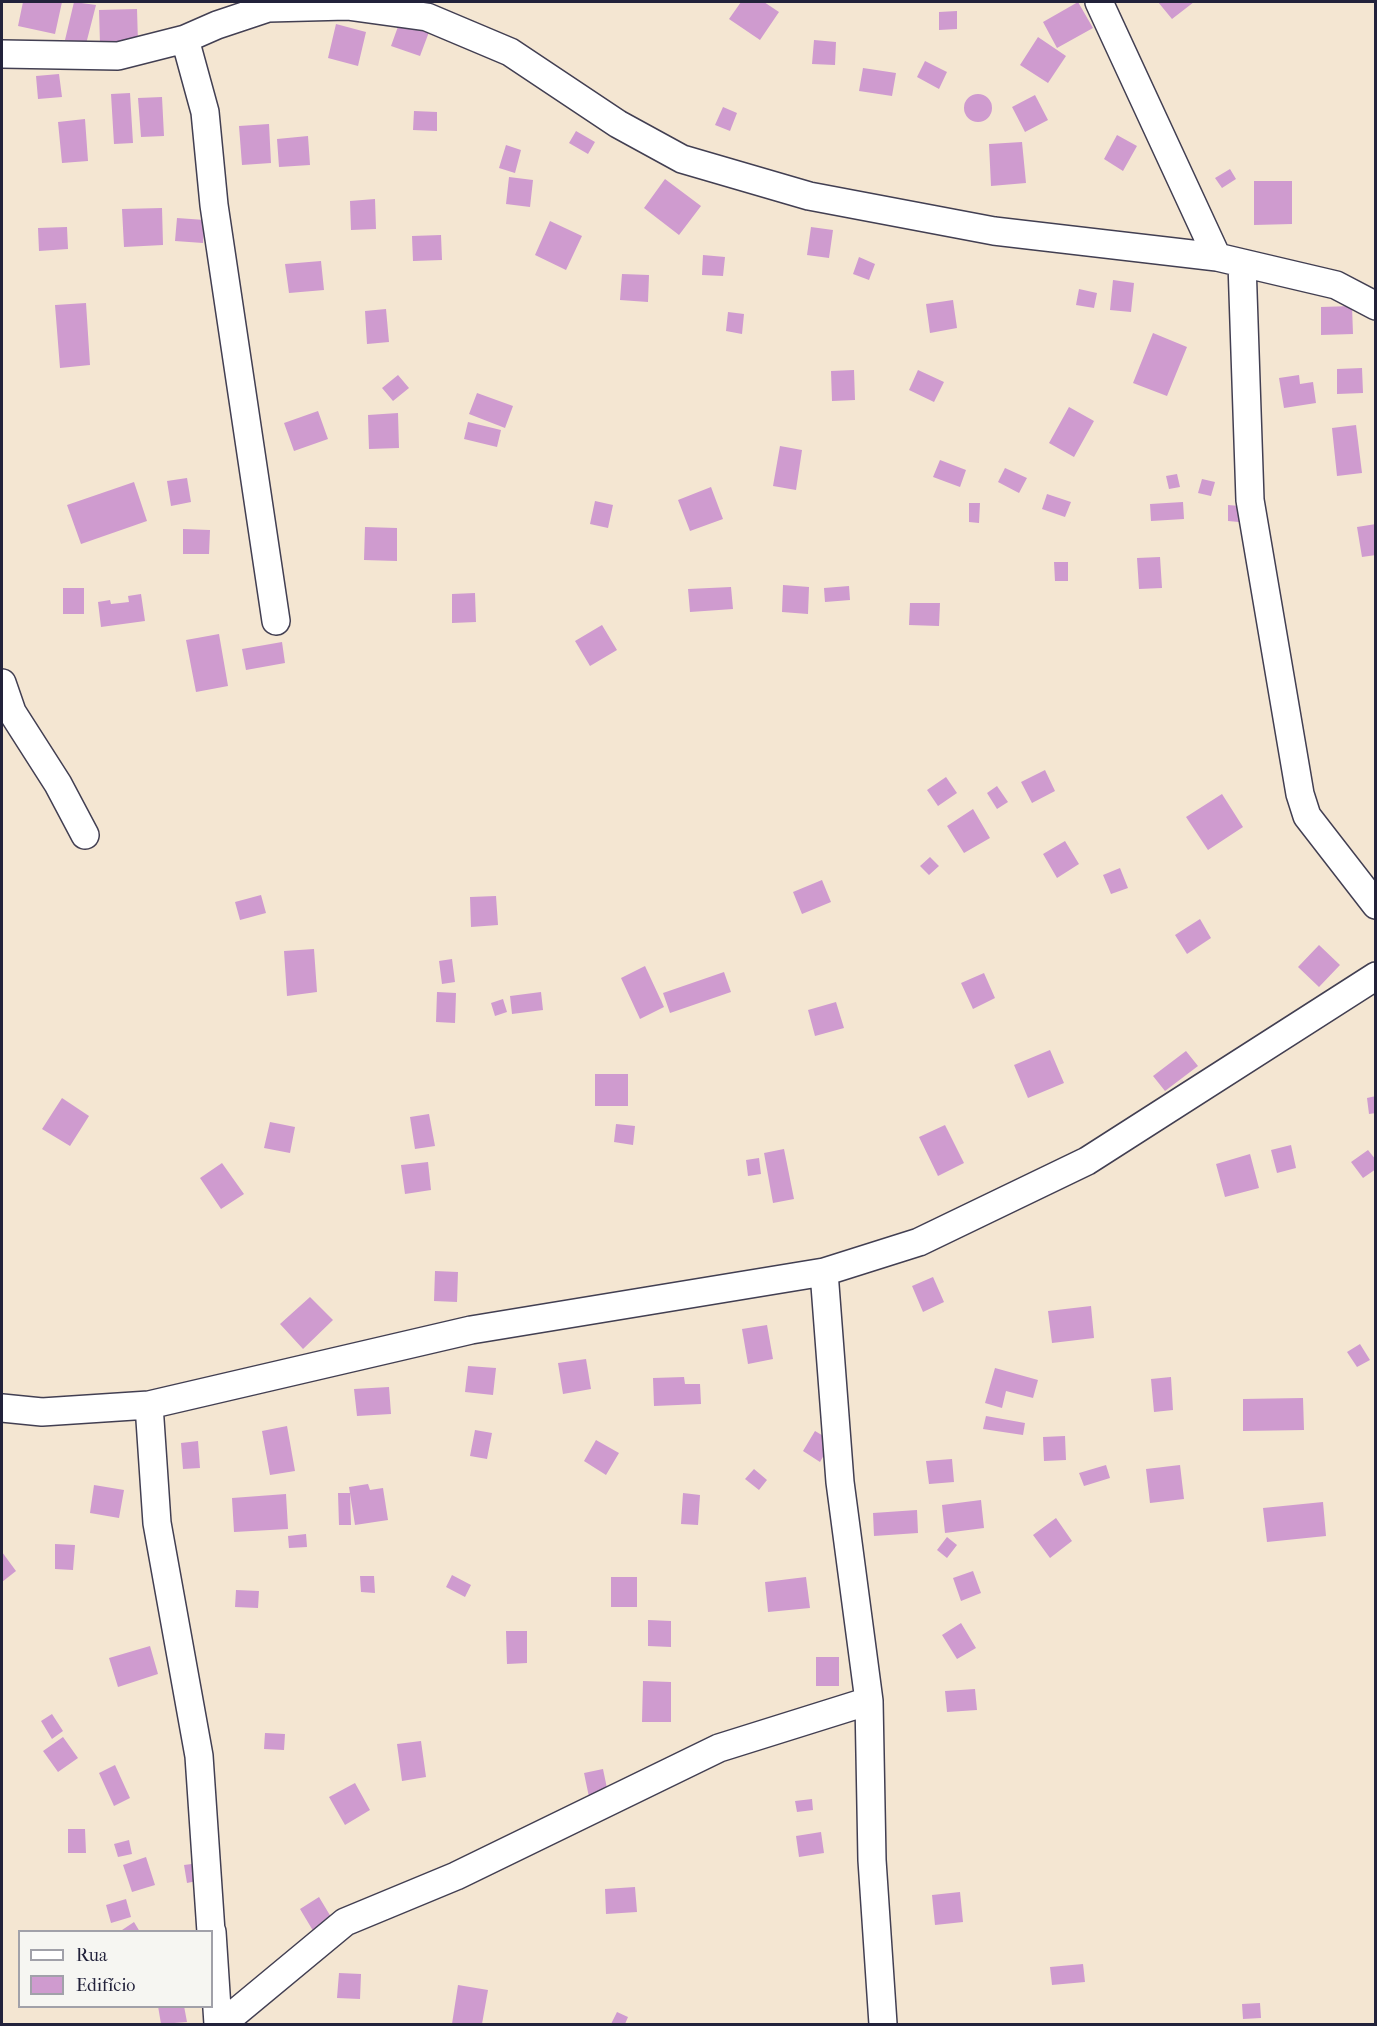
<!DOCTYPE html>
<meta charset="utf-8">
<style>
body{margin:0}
#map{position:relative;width:1377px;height:2026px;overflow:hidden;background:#f4e6d2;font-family:"IM FELL French Canon",serif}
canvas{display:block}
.frame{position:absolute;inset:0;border:3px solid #22223b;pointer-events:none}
.legend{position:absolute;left:18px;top:1930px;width:195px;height:78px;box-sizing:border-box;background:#f6f6f2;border:2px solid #a1a1a9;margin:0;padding:8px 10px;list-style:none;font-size:18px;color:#22223b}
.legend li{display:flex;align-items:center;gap:12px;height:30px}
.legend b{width:30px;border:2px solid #a1a1a9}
</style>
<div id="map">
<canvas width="1377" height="2026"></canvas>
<div class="frame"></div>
<ul class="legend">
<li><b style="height:8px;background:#fff"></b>Rua</li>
<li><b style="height:16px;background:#cf9bcf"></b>Edifício</li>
</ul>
</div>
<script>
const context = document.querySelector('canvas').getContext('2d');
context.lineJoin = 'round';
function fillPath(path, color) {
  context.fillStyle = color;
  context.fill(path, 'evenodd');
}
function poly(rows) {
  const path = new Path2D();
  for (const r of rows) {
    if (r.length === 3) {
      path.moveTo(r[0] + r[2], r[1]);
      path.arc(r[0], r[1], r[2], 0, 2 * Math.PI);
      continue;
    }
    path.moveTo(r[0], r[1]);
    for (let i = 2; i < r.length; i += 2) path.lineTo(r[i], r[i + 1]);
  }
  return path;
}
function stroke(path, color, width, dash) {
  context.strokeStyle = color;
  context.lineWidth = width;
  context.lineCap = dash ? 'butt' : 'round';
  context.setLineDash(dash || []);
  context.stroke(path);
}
fillPath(poly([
 [23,2,62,2,55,34,18,26],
 [74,2,96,5,86,44,65,40],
 [741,2,764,2,779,12,760,40,729,19],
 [1078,2,1093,28,1057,48,1043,22],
 [1158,2,1194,2,1172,19],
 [137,9,138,43,100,44,99,10],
 [957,11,957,29,939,30,939,12],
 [400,21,429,32,420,56,391,46],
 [336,24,366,32,358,66,328,58],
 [1038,37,1066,56,1048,83,1020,65],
 [814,40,836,42,835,65,812,64],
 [925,61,947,72,939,89,917,77],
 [863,68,896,73,892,96,859,91],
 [59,74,62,97,38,99,36,76],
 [130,93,133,143,114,144,111,94],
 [978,108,14],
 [1035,95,1048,120,1025,132,1012,107],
 [162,97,164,136,141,137,138,98],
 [723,107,737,113,730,131,715,125],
 [414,111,437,112,437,131,413,130],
 [85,119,88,161,62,163,58,122],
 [269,124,271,163,242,165,239,126],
 [576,131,595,142,588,154,569,143],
 [1117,135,1137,146,1123,171,1104,159],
 [308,136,310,165,279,167,277,139],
 [1022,142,1026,183,991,186,989,144],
 [506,145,521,150,515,173,499,168],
 [1230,169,1236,179,1222,188,1215,178],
 [509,177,533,180,530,207,506,204],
 [665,179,701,206,679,235,644,208],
 [1254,181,1292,181,1292,224,1254,225],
 [375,199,376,229,351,230,350,201],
 [162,208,163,245,124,247,122,209],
 [177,218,205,220,203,243,175,241],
 [550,221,582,236,566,270,535,255],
 [67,227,68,249,39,251,38,228],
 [811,227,833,230,829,258,807,255],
 [441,235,442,260,413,261,412,236],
 [703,255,725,257,723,276,702,275],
 [859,257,875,264,869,280,853,274],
 [321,261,324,290,289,293,285,264],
 [622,274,649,275,648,302,620,300],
 [1113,280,1134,283,1131,312,1110,310],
 [1079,289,1097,293,1094,308,1076,305],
 [953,300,957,328,930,333,926,304],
 [86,303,90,365,60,368,55,305],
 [1352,306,1353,334,1321,335,1321,307],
 [386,309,389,342,367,344,365,311],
 [728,312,744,314,742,334,726,331],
 [1153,333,1187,347,1167,396,1133,383],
 [1362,368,1363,393,1337,394,1337,369],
 [854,370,855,400,832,401,831,371],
 [918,370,944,382,934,402,909,390],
 [398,375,409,388,393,401,382,388],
 [1299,375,1300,384,1313,382,1316,403,1284,408,1279,378],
 [477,393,513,406,505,428,469,414],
 [1069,407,1094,421,1074,457,1049,443],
 [318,411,328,439,294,451,284,423],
 [398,413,399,448,369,449,368,415],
 [468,422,501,430,497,447,464,439],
 [1356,425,1362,473,1337,476,1332,428],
 [780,446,802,450,796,490,773,486],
 [940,460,966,470,960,487,933,477],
 [1005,468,1027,478,1019,493,998,482],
 [1177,474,1180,487,1169,489,1166,476],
 [187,478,191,502,171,506,167,481],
 [1202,479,1215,482,1211,496,1198,493],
 [134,482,147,521,81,544,67,505],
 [711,487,723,519,690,531,678,500],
 [1047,494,1071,502,1065,517,1042,509],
 [595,501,613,505,608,528,590,524],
 [1183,502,1184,519,1151,521,1150,504],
 [969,503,980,503,979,523,969,522],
 [1228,505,1240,506,1239,522,1228,521],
 [1376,524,1376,555,1362,557,1357,527],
 [365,527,397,528,397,561,364,560],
 [183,529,210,530,209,554,183,554],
 [1160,557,1162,588,1139,589,1137,558],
 [1054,562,1068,562,1068,581,1055,581],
 [783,585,809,587,808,614,782,612],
 [849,586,850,600,825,602,824,588],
 [731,587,733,609,690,612,688,589],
 [63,588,84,588,84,614,63,614],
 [475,593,476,622,452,623,452,594],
 [141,594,145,621,101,627,98,602,110,600,111,604,129,602,128,596],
 [910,603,940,603,939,626,909,625],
 [602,625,617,650,590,666,575,641],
 [219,634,228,686,196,692,186,640],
 [282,642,285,663,246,670,242,649],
 [1045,770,1055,791,1032,803,1021,782],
 [946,777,957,793,938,806,927,790],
 [997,786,1008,802,997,809,987,793],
 [1222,794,1243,827,1208,850,1186,817],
 [973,809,990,838,964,853,947,826],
 [1065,841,1079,864,1057,878,1043,854],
 [930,857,939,866,929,875,920,866],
 [1120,868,1128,888,1111,894,1103,875],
 [822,880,831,902,802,914,793,892],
 [261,895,266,913,240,920,235,902],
 [496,896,498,925,471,927,470,897],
 [1200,919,1211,938,1187,954,1175,935],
 [1319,945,1340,965,1319,987,1298,967],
 [314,949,317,992,287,996,284,951],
 [452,959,455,982,442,984,439,961],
 [645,966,664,1007,640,1019,621,978],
 [724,972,731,992,670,1013,663,993],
 [984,973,995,998,973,1009,961,983],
 [437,992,456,993,455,1023,436,1022],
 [541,992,543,1010,512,1014,510,996],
 [503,999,507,1012,495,1016,491,1003],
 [836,1002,844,1028,815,1036,808,1010],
 [1050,1050,1064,1083,1028,1098,1014,1065],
 [1186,1051,1198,1066,1165,1091,1153,1076],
 [595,1074,628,1074,628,1106,595,1106],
 [1376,1096,1376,1113,1369,1114,1367,1098],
 [62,1098,89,1116,70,1146,42,1129],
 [429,1114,435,1146,415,1149,410,1117],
 [270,1122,295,1127,290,1153,264,1148],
 [616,1124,635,1126,633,1145,614,1142],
 [945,1125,964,1163,938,1176,919,1137],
 [1291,1145,1296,1168,1277,1173,1271,1150],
 [784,1149,794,1199,773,1203,764,1153],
 [1368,1150,1376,1160,1376,1169,1363,1178,1351,1162],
 [1250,1154,1259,1188,1225,1197,1216,1164],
 [759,1158,761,1174,748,1176,746,1160],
 [428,1162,431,1190,405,1194,401,1165],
 [222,1163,244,1194,221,1209,200,1178],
 [435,1271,458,1272,457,1302,434,1301],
 [933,1277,944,1302,923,1312,912,1286],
 [310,1297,333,1320,303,1349,280,1324],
 [1091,1306,1094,1338,1052,1343,1048,1311],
 [767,1325,773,1359,748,1364,742,1329],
 [1360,1344,1370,1360,1357,1367,1347,1352],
 [586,1359,591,1389,563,1394,558,1363],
 [468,1366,496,1368,493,1395,465,1392],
 [995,1368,1038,1380,1033,1398,1006,1391,1002,1408,985,1403],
 [684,1377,685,1384,700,1384,701,1404,654,1406,653,1378],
 [1171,1377,1173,1410,1154,1412,1151,1379],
 [389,1387,391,1414,357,1416,354,1389],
 [1303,1398,1304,1430,1243,1431,1243,1399],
 [986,1416,1025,1423,1023,1435,983,1429],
 [287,1426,295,1471,270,1475,262,1431],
 [475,1430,492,1433,487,1459,470,1456],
 [815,1431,832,1441,820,1462,803,1451],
 [1065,1436,1066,1460,1044,1461,1043,1437],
 [596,1440,619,1453,606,1475,584,1461],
 [198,1441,200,1468,183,1469,181,1443],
 [952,1459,954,1482,929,1484,926,1461],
 [1106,1465,1110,1478,1084,1486,1079,1473],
 [1180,1465,1184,1499,1150,1503,1146,1469],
 [754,1469,767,1480,759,1490,745,1479],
 [368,1484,370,1490,383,1488,388,1520,355,1525,349,1487],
 [94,1485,124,1490,119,1518,90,1513],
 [338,1493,350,1493,351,1525,339,1525],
 [683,1493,700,1495,698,1525,681,1524],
 [286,1494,288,1529,234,1532,232,1498],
 [981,1500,984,1528,945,1533,942,1505],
 [1323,1502,1326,1536,1267,1542,1263,1508],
 [917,1510,918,1533,874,1536,873,1513],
 [1056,1518,1072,1541,1050,1558,1033,1535],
 [306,1534,307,1547,289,1548,288,1536],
 [947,1537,957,1545,947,1558,937,1550],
 [55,1544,75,1545,73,1570,55,1569],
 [2,1552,16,1571,2,1582],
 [973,1571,981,1593,961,1601,953,1578],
 [452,1575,471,1585,465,1597,446,1587],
 [360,1576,374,1576,375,1593,361,1592],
 [611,1577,637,1577,637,1607,611,1607],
 [806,1577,810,1608,768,1612,765,1582],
 [236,1590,259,1591,258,1608,235,1607],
 [648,1620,671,1621,671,1647,648,1646],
 [961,1623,976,1648,957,1659,942,1635],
 [506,1631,527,1631,527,1663,507,1664],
 [150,1646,158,1674,118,1687,109,1658],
 [816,1657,839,1657,839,1686,816,1686],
 [643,1681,671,1682,671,1722,642,1722],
 [975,1689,977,1710,947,1712,945,1691],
 [52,1714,63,1731,52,1739,41,1721],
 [265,1733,285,1734,284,1750,264,1749],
 [63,1737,78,1758,58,1772,43,1751],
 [421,1741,426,1777,402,1781,397,1744],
 [115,1765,130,1798,114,1806,99,1773],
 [603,1769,608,1793,589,1797,584,1773],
 [355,1783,370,1810,345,1825,329,1797],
 [812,1799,813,1810,797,1812,795,1801],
 [68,1829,85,1829,86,1853,68,1853],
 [821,1832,824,1853,799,1857,796,1836],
 [129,1840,132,1854,118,1857,114,1844],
 [146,1857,155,1885,132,1892,123,1865],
 [199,1863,202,1880,187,1883,184,1865],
 [635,1887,637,1912,606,1914,605,1889],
 [960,1892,963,1922,935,1925,932,1895],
 [319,1897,337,1927,318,1939,300,1909],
 [126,1899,131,1917,111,1923,106,1905],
 [134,1922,140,1932,119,1932],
 [1083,1964,1085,1982,1052,1985,1050,1967],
 [339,1973,361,1974,360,1999,337,1998],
 [458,1985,488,1990,482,2024,452,2024],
 [1260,2003,1261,2018,1243,2019,1242,2004],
 [158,2006,184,2006,187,2022,161,2024],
 [617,2012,628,2017,625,2024,611,2024]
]), '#cf9bcf');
const street = poly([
 [1099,2,1217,257],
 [185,39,205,112,214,205,276,621],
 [2,54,118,56,185,39,217,25,268,8,347,6,427,17,510,52,618,124,682,159,809,196,994,231,1217,257,1336,285,1376,306],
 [1242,263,1250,500,1300,794,1307,816,1376,905],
 [2,683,12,712,58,784,85,835],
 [824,1272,840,1482,869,1701,872,1860,883,2024],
 [149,1405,157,1523,199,1756,211,1932],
 [2,1408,42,1412,149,1405,471,1330,824,1272,919,1242,1087,1161,1376,976],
 [212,1932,218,2024],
 [222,2024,345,1922,456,1876,719,1748,869,1701]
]);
stroke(street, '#423f52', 30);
stroke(street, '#fff', 27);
</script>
